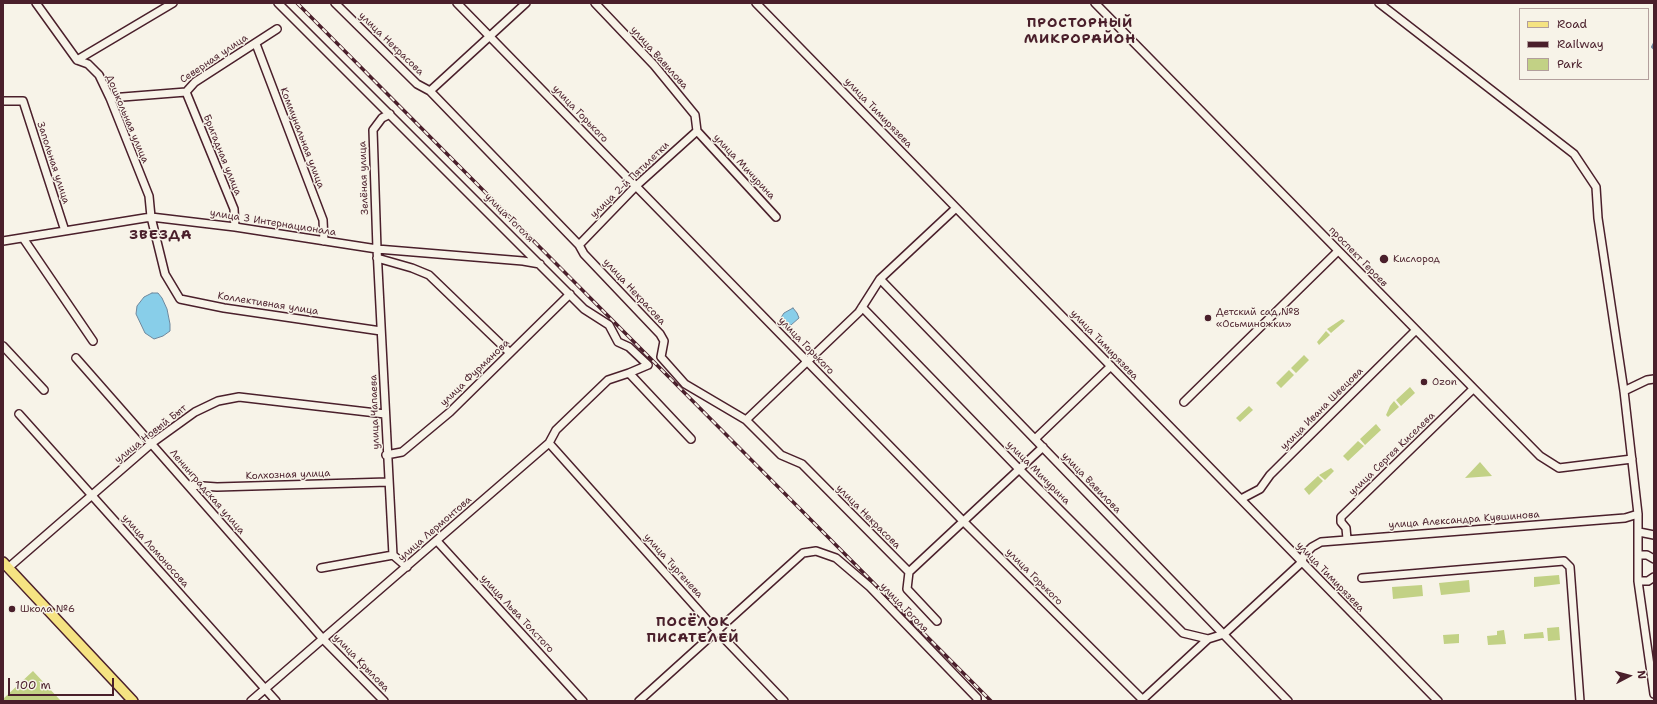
<!DOCTYPE html>
<meta charset="utf-8">
<style>
body{margin:0}
#map{position:relative;width:1657px;height:704px;overflow:hidden;background:#f7f3e8;font-family:"Shantell Sans",sans-serif}
canvas{display:block}
.frame{position:absolute;inset:0;border:4px solid #4a1f2b;pointer-events:none}
.legend{position:absolute;left:1519px;top:8px;width:130px;height:72px;box-sizing:border-box;background:#f7f3e8;border:1px solid #b29e9c;margin:0;padding:5px 7px;list-style:none;font-size:12px;color:#4a1f2b}
.legend li{display:flex;align-items:center;gap:8px;height:20px}
.legend b{width:20px;border:1px solid #b29e9c}
.north{position:absolute;left:1609px;top:656px;width:40px;height:40px;-webkit-text-stroke:3px #f7f3e8;paint-order:stroke;rotate:84deg;font-size:11px;font-weight:700;line-height:16px;text-align:center;color:#4a1f2b}
.north::after{content:'';display:block;margin:auto;width:14px;height:18px;background:#4a1f2b;clip-path:polygon(50% 0,100% 100%,50% 72%,0 100%)}
.scale{position:absolute;left:8px;top:678px;width:106px;height:18px;box-sizing:border-box;border:2px solid #4a1f2b;border-top:0;padding-left:5px;font-size:12px;line-height:14px;white-space:nowrap;color:#4a1f2b;-webkit-text-stroke:3px #f7f3e8;paint-order:stroke}
</style>
<div id="map">
<canvas width="1657" height="704"></canvas>
<div class="frame"></div>
<ul class="legend">
<li><b style="height:5px;background:#f5e382"></b>Road</li>
<li><b style="height:5px;background:#4a1f2b"></b>Railway</li>
<li><b style="height:11px;background:#c2d185"></b>Park</li>
</ul>
<div class="north">N</div>
<div class="scale">100 m</div>
</div>
<script>
const context = document.querySelector('canvas').getContext('2d');
context.lineJoin = 'round';
function fillPath(path, color) {
  context.fillStyle = color;
  context.fill(path, 'evenodd');
}
function poly(rows) {
  const path = new Path2D();
  for (const r of rows) {
    path.moveTo(r[0], r[1]);
    for (let i = 2; i < r.length; i += 2) path.lineTo(r[i], r[i + 1]);
  }
  return path;
}
function stroke(path, color, width, dash) {
  context.strokeStyle = color;
  context.lineWidth = width;
  context.lineCap = dash ? 'butt' : 'round';
  context.setLineDash(dash || []);
  context.stroke(path);
}
function drawText(font, color, halo, rows, align = 'center') {
  context.font = font + ' "Shantell Sans",sans-serif';
  context.lineWidth = 3;
  context.setLineDash([]);
  context.textBaseline = 'middle';
  context.strokeStyle = halo;
  context.fillStyle = color;
  for (const [text, x, y, turn = 0] of rows) {
    context.save();
    context.translate(x, y);
    context.rotate((+turn || 0) * Math.PI / 180);
    context.textAlign = isNaN(turn) ? turn : align;
    if (halo) context.strokeText(text, 0, 0);
    context.fillText(text, 0, 0);
    context.restore();
  }
}
fillPath(poly([
 [1342,319,1345,321,1331,333,1327,329],
 [1326,331,1330,335,1319,345,1317,342],
 [1304,355,1309,360,1296,373,1291,368],
 [1289,370,1294,375,1281,388,1276,383],
 [1410,387,1415,393,1401,406,1396,400],
 [1394,401,1399,407,1388,417,1386,415,1390,406],
 [1249,406,1253,410,1240,422,1236,418],
 [1376,424,1381,430,1365,445,1360,439],
 [1358,441,1364,446,1348,461,1343,456],
 [1480,462,1492,476,1465,478],
 [1331,468,1334,471,1325,480,1319,475],
 [1318,476,1323,481,1309,495,1304,489],
 [1559,575,1560,584,1534,587,1534,577],
 [1469,580,1470,592,1441,595,1439,583],
 [1422,585,1423,596,1393,599,1392,587],
 [1559,627,1560,640,1548,641,1547,628],
 [1504,630,1506,644,1488,645,1487,636,1497,635,1497,631],
 [1543,632,1544,638,1524,639,1524,634],
 [1459,634,1459,643,1444,644,1443,635],
 [33,671,61,701,3,701,3,699]
]), '#c2d185');
const water = poly([
 [152,293,158,293,162,298,167,309,170,324,170,331,163,336,154,339,145,333,136,314,137,306,144,297,152,293],
 [793,308,797,313,799,318,791,325,783,327,780,319,784,313,793,308]
]);
fillPath(water, '#88cee9');
stroke(water, '#6f889d', 1);
stroke(poly([
 [1654,43,1652,47,1654,49]
]), '#6f889d', 2);
const minor = poly([
 [36,3,77,60,88,64,99,75,110,98,149,196,151,217,165,274,180,299,224,308,381,331],
 [278,3,584,309,609,325,618,342,629,347,648,365,629,373,691,439],
 [335,3,417,84,430,91,579,245,584,254,660,334,664,341,661,357,685,384,746,420,781,455,802,464,909,572,907,589,937,621],
 [457,3,963,521,1144,701],
 [595,3,654,65,695,115,697,131],
 [756,3,1438,701],
 [1095,3,1540,456,1559,468,1632,459],
 [1379,3,1574,154,1596,187,1598,218,1624,391,1638,514,1638,581,1654,694],
 [256,44,323,220,324,241],
 [77,60,173,3],
 [430,91,526,3],
 [186,92,234,209,235,227],
 [110,98,186,92,195,82,277,29],
 [3,101,23,101,65,231],
 [390,114,382,118,373,130,377,249,393,555,407,567],
 [697,131,776,217],
 [23,238,93,341],
 [3,241,151,217,235,227,377,249,523,261,540,264],
 [579,245,636,186,697,131],
 [377,258,412,268,429,275,510,353],
 [880,279,1288,701],
 [862,307,1019,469,1183,633,1208,639],
 [3,346,44,390],
 [76,358,323,639,384,701],
 [1624,391,1647,380,1654,379],
 [1184,402,1338,251],
 [19,414,276,701],
 [746,420,859,312,880,279,956,208],
 [1035,439,1111,366],
 [549,443,717,631,784,701],
 [386,455,402,452,450,412,570,294],
 [189,485,217,487,388,482],
 [1241,499,1260,489,1270,475,1416,330],
 [1639,532,1654,535],
 [1347,539,1346,528,1341,522,1341,517,1473,389],
 [437,541,583,701],
 [1638,555,1647,555,1654,559],
 [1302,562,1304,555,1312,547,1321,542,1625,518,1638,514],
 [8,568,152,443,195,412,218,401,239,397,385,414],
 [321,568,393,555],
 [909,572,1043,447],
 [1362,578,1564,561,1570,567,1580,701],
 [1638,581,1648,581,1654,577],
 [251,701,549,443,556,430,608,380,629,373],
 [639,701,803,553,816,551,836,558,870,587,977,698,977,701],
 [1141,701,1208,639,1224,634,1302,562]
]);
const major = poly([
 [3,562,133,701]
]);
stroke(minor, '#4a1f2b', 10);
stroke(major, '#4a1f2b', 12);
stroke(minor, '#f7f3e8', 7);
stroke(major, '#f5e382', 9);
const rail = poly([
 [297,3,991,701]
]);
stroke(rail, '#4a1f2b', 3.5);
stroke(rail, '#f7f3e8', 2, [6]);
for (const [x, y, r, color] of [
 [1384,259,5,"#4a1f2b"],
 [1208,318,4,"#4a1f2b"],
 [1424,382,4,"#4a1f2b"],
 [12,609,4,"#4a1f2b"]
]) {
  const dot = new Path2D();
  dot.arc(x, y, r, 0, 2 * Math.PI);
  context.fillStyle = color;
  context.fill(dot);
  stroke(dot, '#f7f3e8', 1.5);
}
drawText('10px', '#4a1f2b', '#f7f3e8', [
 ["улица Некрасова",391,44,44],
 ["улица Вавилова",659,58,48],
 ["Северная улица",214,59,-34],
 ["улица Тимирязева",878,113,46],
 ["улица Горького",580,114,46],
 ["Дошкольная улица",127,119,67],
 ["Коммунальная улица",302,138,69],
 ["Бригадная улица",222,155,68],
 ["Запольная улица",53,163,72],
 ["улица Мичурина",744,167,47],
 ["Зелёная улица",364,178,-92],
 ["улица 2-й Пятилетки",630,180,-44],
 ["улица Гоголя",509,218,45],
 ["улица 3 Интернационала",273,223,9],
 ["проспект Героев",1358,257,46],
 ["улица Некрасова",634,292,47],
 ["Коллективная улица",268,304,9],
 ["улица Тимирязева",1104,345,46],
 ["улица Горького",806,346,46],
 ["улица Фурманова",475,373,-44],
 ["улица Ивана Швецова",1322,409,-45],
 ["улица Чапаева",375,412,-92],
 ["улица Новый Быт",151,434,-38],
 ["улица Сергея Киселева",1392,454,-44],
 ["улица Мичурина",1038,473,45],
 ["Колхозная улица",288,475,-2],
 ["улица Вавилова",1091,483,46],
 ["Ленинградская улица",207,492,49],
 ["улица Некрасова",868,517,45],
 ["улица Александра Кувшинова",1464,520,-4],
 ["улица Лермонтова",435,529,-41],
 ["улица Ломоносова",155,551,48],
 ["улица Тургенева",673,566,48],
 ["улица Горького",1034,577,45],
 ["улица Тимирязева",1330,577,46],
 ["улица Гоголя",904,608,46],
 ["улица Льва Толстого",517,614,47],
 ["улица Крылова",361,663,46]
]);
drawText('10px', '#4a1f2b', '#f7f3e8', [
 ["Кислород",1393,259],
 ["Детский сад №8",1216,312],
 ["«Осьминожки»",1216,324],
 ["Ozon",1432,382],
 ["Школа №6",20,609]
], 'left');
context.letterSpacing = '1px';
drawText('bold 14px', '#4a1f2b', '#f7f3e8', [
 ["ПРОСТОРНЫЙ",1080,23],
 ["МИКРОРАЙОН",1080,39],
 ["ЗВЕЗДА",161,235],
 ["ПОСЁЛОК",693,622],
 ["ПИСАТЕЛЕЙ",693,638]
]);
context.letterSpacing = '0px';
</script>
